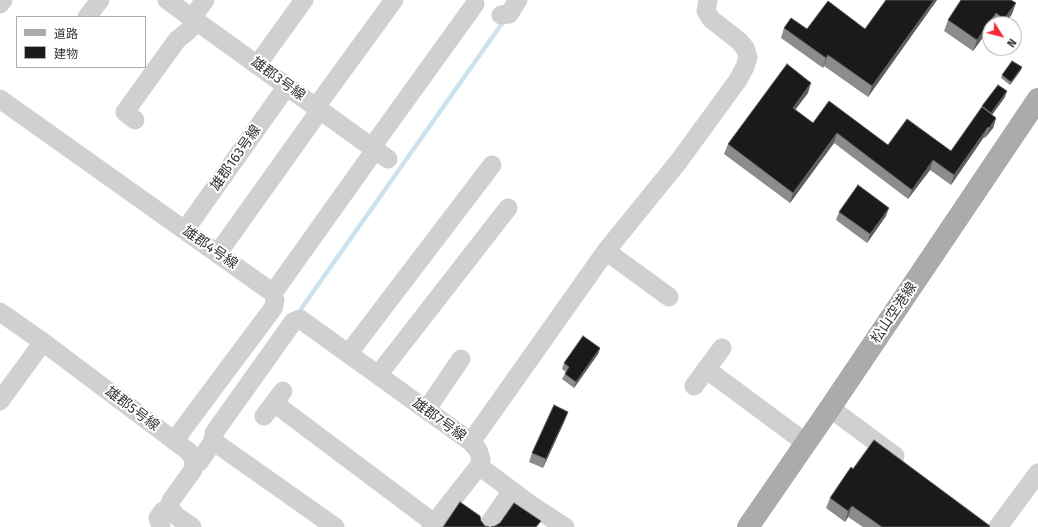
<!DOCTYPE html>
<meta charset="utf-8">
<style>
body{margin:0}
#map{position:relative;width:1038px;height:527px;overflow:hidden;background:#fff;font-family:"Fira Sans","Noto Sans JP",sans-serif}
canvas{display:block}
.legend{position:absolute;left:16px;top:16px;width:130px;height:52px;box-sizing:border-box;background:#fff;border:1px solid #adadad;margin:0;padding:5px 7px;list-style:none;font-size:12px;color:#333}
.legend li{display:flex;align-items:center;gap:8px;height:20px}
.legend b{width:20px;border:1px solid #adadad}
.north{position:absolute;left:982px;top:16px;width:40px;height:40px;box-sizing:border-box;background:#fff;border:1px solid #adadad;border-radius:50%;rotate:126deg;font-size:11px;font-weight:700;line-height:16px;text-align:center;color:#333}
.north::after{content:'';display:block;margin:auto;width:14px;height:18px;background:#f72734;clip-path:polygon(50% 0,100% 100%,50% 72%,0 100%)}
</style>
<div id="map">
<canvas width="1038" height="527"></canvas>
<ul class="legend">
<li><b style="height:5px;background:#ababab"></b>道路</li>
<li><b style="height:11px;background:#1a1a1a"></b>建物</li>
</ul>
<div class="north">N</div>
</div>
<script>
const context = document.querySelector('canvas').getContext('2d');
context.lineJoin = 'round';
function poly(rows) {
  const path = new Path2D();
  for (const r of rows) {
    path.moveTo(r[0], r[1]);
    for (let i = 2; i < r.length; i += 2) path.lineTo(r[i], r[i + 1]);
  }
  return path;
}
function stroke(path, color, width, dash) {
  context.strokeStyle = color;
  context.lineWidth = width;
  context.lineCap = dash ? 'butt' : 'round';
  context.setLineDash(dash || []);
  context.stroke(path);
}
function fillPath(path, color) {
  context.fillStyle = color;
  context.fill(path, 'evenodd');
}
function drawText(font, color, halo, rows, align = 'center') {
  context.font = font + ' "Fira Sans","Noto Sans JP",sans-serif';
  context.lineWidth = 4;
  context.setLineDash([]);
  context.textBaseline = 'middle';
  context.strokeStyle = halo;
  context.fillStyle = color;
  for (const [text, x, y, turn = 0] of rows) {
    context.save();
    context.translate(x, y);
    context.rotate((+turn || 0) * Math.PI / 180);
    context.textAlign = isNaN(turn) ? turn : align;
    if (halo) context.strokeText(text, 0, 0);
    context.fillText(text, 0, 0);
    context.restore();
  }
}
stroke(poly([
 [301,309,503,22,503,19]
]), '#cce2f1', 4.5);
stroke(poly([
 [167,0,388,159],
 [0,4,3,0],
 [501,15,509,14,518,0],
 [87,17,100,0],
 [192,18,205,0],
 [257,65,304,0],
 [0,99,273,293,275,300,274,306,271,311,174,441],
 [316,107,394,0],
 [135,120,125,112,177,40,189,30,196,21],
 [372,147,475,4],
 [185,230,287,86],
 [606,251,669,297],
 [218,253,320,110],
 [273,293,375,150],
 [0,312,43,342,188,451,192,456,194,463,193,470,172,499,170,503,170,507,175,515,192,527],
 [348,354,492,165],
 [706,369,806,443],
 [378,375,508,208],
 [694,386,722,348],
 [0,401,43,342],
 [274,403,434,523],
 [830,408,895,456],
 [427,410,433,400,461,359],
 [264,416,283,391],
 [213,441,335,527],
 [471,442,606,251,679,161,738,80,745,67,748,57,745,48,739,41,711,19,706,11,708,0],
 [194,463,199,462,210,446,213,441,214,433,293,322,300,319,471,442,478,450,481,459,479,466,534,507,565,527],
 [161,527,158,518,163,511,170,507],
 [431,527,479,466],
 [487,527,512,491],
 [998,527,1038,473]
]), '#d0d0d0', 19);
stroke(poly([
 [748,527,830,408,1038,99]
]), '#ababab', 22);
fillPath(poly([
 [886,0,937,0,868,97,824,66,823,68,781,38,784,28,807,29,865,29],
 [961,0,1012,14,1005,24,990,24,990,28,973,51,944,31,948,20],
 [1022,68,1021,70,1010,85,1001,78,1002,75],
 [808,93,795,110,813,123,888,145,951,151,982,106,1005,97,992,115,996,118,993,128,985,138,984,137,951,185,930,170,908,199,834,143,790,203,724,154,728,144],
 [839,212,886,216,867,243,836,220],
 [600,348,598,354,574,388,562,379,566,372,562,369,564,363],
 [565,420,543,468,529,462,532,453],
 [853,469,990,526,990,527,863,527,848,517,845,522,826,508,830,498]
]), '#8c8c8c');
fillPath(poly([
 [934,0,937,0,868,97,872,86],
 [1016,3,1012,14,1005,24,1003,24,1004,19],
 [996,13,992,24,990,24,990,28,973,51,977,40],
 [828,55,824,66,823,68,826,58],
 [1022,67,1021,70,1010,85,1011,82],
 [811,83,808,93,789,118,793,108],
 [1007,91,1005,97,989,119,991,113],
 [996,118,993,128,985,138,989,128],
 [988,127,984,137,951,185,954,175],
 [837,133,834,143,790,203,793,193],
 [933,160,930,170,908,199,912,190],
 [889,208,886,216,867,243,870,234],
 [600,348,598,354,574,388,576,382],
 [568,412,565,420,543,468,546,459],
 [852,506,848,517,845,522,848,511]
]), '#5f5f5f');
const building = poly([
 [886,0,934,0,872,86,828,55,826,58,784,28,791,18,807,29,828,1,865,29,886,0],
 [961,0,1011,0,1016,3,1004,19,996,13,977,40,948,20,961,0],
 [1012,61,1022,67,1011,82,1002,75,1012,61],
 [787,64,811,83,793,108,813,123,829,101,888,145,907,119,951,151,982,107,996,118,989,128,988,127,954,175,933,160,912,190,837,133,793,193,728,144,787,64],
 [998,85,1007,91,991,113,982,106,998,85],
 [858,185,889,208,870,234,839,212,858,185],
 [583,336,600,348,576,382,565,374,569,367,564,363,583,336],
 [554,405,568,412,546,459,532,453,554,405],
 [874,440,990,526,989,527,882,527,852,506,848,511,830,498,851,467,853,469,874,440],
 [460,502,480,516,481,521,485,526,489,527,443,527,460,502],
 [514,503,541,521,536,527,491,527,495,526,500,523,514,503]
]);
fillPath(building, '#1a1a1a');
stroke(building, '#5f5f5f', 1);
drawText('14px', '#333', '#fff', [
 ["雄郡3号線",278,79,36],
 ["雄郡163号線",236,158,-55],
 ["雄郡4号線",210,248,35],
 ["松山空港線",894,313,-56],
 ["雄郡5号線",132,409,37],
 ["雄郡7号線",439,420,36]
]);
</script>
